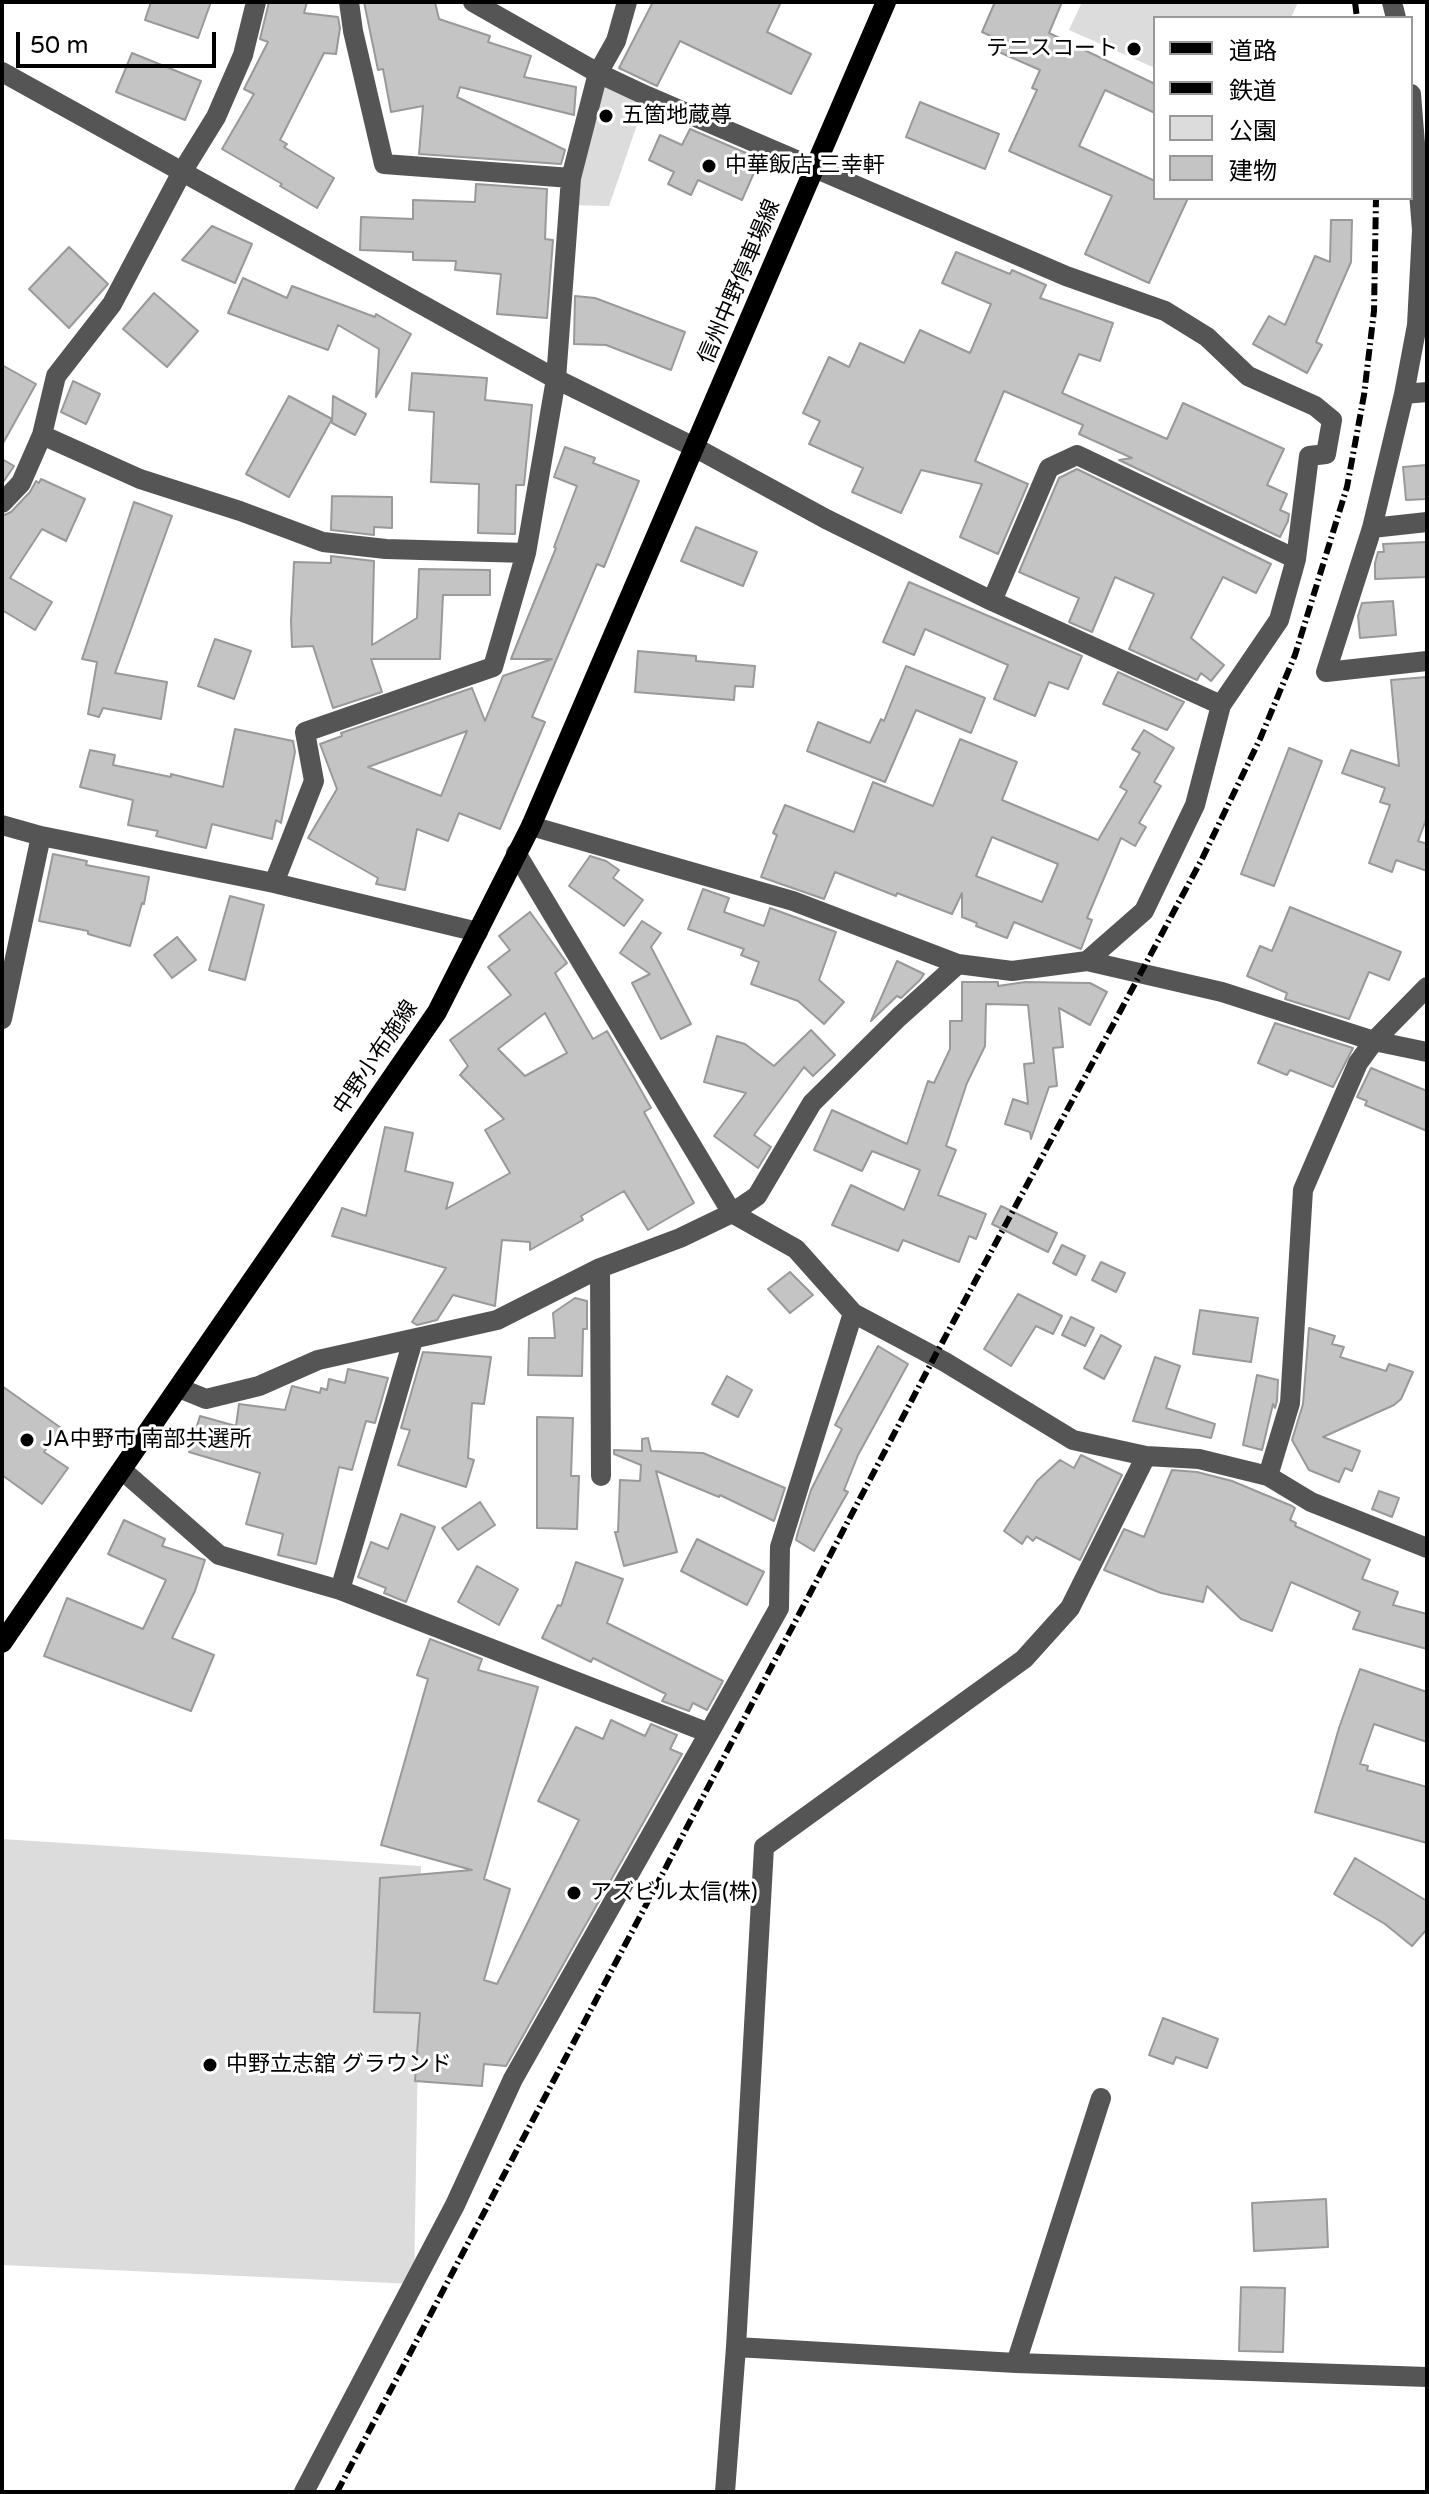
<!DOCTYPE html>
<meta charset="utf-8">
<style>
body{margin:0}
#map{position:relative;width:1429px;height:2494px;overflow:hidden;background:#fff;font-family:"Varela Round","Noto Sans JP",sans-serif}
canvas{display:block}
.frame{position:absolute;inset:0;border:4px solid #000;pointer-events:none}
.legend{position:absolute;left:1153px;top:16px;width:260px;height:184px;box-sizing:border-box;background:#fff;border:2px solid #999;margin:0;padding:10px 14px;list-style:none;font-size:24px;color:#000}
.legend li{display:flex;align-items:center;gap:16px;height:40px}
.legend b{width:40px;border:2px solid #999}
.scale{position:absolute;left:16px;top:32px;width:200px;height:36px;box-sizing:border-box;border:4px solid #000;border-top:0;padding-left:10px;font-size:24px;line-height:28px;white-space:nowrap;color:#000;-webkit-text-stroke:6px #fff;paint-order:stroke}
</style>
<div id="map">
<canvas width="1429" height="2494"></canvas>
<div class="frame"></div>
<ul class="legend">
<li><b style="height:10px;background:#000"></b>道路</li>
<li><b style="height:10px;background:#000"></b>鉄道</li>
<li><b style="height:22px;background:#dcdcdc"></b>公園</li>
<li><b style="height:22px;background:#c4c4c4"></b>建物</li>
</ul>
<div class="scale">50 m</div>
</div>
<script>
const context = document.querySelector('canvas').getContext('2d');
context.lineJoin = 'round';
function fillPath(path, color) {
  context.fillStyle = color;
  context.fill(path, 'evenodd');
}
function poly(rows) {
  const path = new Path2D();
  for (const r of rows) {
    path.moveTo(r[0], r[1]);
    for (let i = 2; i < r.length; i += 2) path.lineTo(r[i], r[i + 1]);
  }
  return path;
}
function stroke(path, color, width, dash) {
  context.strokeStyle = color;
  context.lineWidth = width;
  context.lineCap = dash ? 'butt' : 'round';
  context.setLineDash(dash || []);
  context.stroke(path);
}
function drawText(font, color, halo, rows, align = 'center') {
  context.font = font + ' "Varela Round","Noto Sans JP",sans-serif';
  context.lineWidth = 6;
  context.setLineDash([]);
  context.textBaseline = 'middle';
  context.strokeStyle = halo;
  context.fillStyle = color;
  for (const [text, x, y, turn = 0] of rows) {
    context.save();
    context.translate(x, y);
    context.rotate((+turn || 0) * Math.PI / 180);
    context.textAlign = isNaN(turn) ? turn : align;
    if (halo) context.strokeText(text, 0, 0);
    context.fillText(text, 0, 0);
    context.restore();
  }
}
fillPath(poly([
 [1082,2,1298,2,1291,18,1155,18,1155,68,1069,30],
 [598,73,647,96,609,206,568,205],
 [2,1839,421,1866,414,2284,2,2265]
]), '#dcdcdc');
const building = poly([
 [151,2,211,2,198,38,145,20,151,2],
 [269,2,307,2,304,13,338,17,340,28,336,54,324,53,280,140,287,144,284,147,334,178,317,208,280,186,282,184,222,149,254,94,244,89,268,42,260,39,269,2],
 [364,2,435,2,439,19,490,36,488,42,531,56,524,77,576,87,574,115,460,87,457,97,565,150,561,164,419,154,423,106,391,112,383,69,378,70,364,2],
 [653,2,781,2,767,32,811,54,791,94,680,41,657,86,619,68,653,2],
 [995,2,1062,2,1049,33,1155,84,1155,113,1105,90,1079,146,1155,181,1155,198,1188,198,1149,283,1085,254,1112,196,1009,151,1037,90,1032,88,1040,70,999,52,1004,42,982,32,995,2],
 [132,53,201,81,185,120,116,92,132,53],
 [920,102,999,134,985,169,906,137,920,102],
 [690,129,760,159,742,200,698,180,691,195,668,184,674,172,649,160,660,135,682,145,690,129],
 [476,184,547,189,545,239,553,240,547,318,497,314,501,274,455,270,456,261,413,260,413,252,360,250,361,217,413,219,413,200,475,202,476,184],
 [1331,220,1352,220,1351,262,1316,342,1322,345,1307,373,1253,344,1269,316,1285,325,1315,256,1330,262,1331,220],
 [212,226,252,244,235,283,182,260,212,226],
 [69,247,108,284,69,328,29,289,69,247],
 [956,252,1010,274,1012,270,1046,285,1040,298,1113,323,1100,361,1079,354,1062,393,1167,439,1183,403,1284,449,1267,485,1287,494,1280,510,1289,514,1288,521,1280,537,1119,460,1132,458,1079,434,1083,425,1004,391,975,461,1028,484,998,554,960,537,982,484,921,470,901,513,852,492,863,468,809,444,820,421,803,413,829,357,849,367,860,343,904,363,920,330,970,353,991,304,942,283,956,252],
 [243,278,287,298,292,286,375,317,376,314,411,334,376,397,379,349,338,325,328,350,228,313,243,278],
 [154,293,198,331,167,367,123,329,154,293],
 [575,296,595,298,685,332,671,370,606,345,574,344,575,296],
 [2,365,36,384,2,445,2,365],
 [412,373,487,378,485,400,532,405,524,485,516,485,515,534,478,533,479,484,431,482,434,412,409,410,412,373],
 [73,381,100,394,86,424,61,412,73,381],
 [289,396,332,419,289,497,246,474,289,396],
 [333,396,366,414,355,435,332,423,333,396],
 [565,447,595,458,593,463,639,481,604,567,597,564,532,717,545,722,500,829,459,813,448,841,417,829,405,890,376,884,378,878,308,838,337,789,320,744,342,736,341,733,472,688,485,721,503,676,552,659,511,659,556,548,554,547,577,486,554,477,565,447],
 [467,731,441,796,368,767,467,731],
 [2,459,14,466,2,484,2,459],
 [1427,465,1427,499,1406,500,1403,467,1427,465],
 [1077,469,1271,564,1256,593,1223,577,1191,638,1224,665,1211,681,1201,673,1197,680,1129,649,1154,594,1115,577,1092,632,1069,622,1079,598,1019,572,1059,478,1077,469],
 [41,479,85,499,66,541,42,529,10,578,52,602,35,630,2,610,2,516,11,512,30,492,36,481,39,483,41,479],
 [332,496,392,497,392,528,374,527,374,535,331,530,332,496],
 [134,502,172,516,115,673,167,682,161,719,103,708,99,717,88,714,97,662,82,659,134,502],
 [696,527,757,552,743,586,681,561,696,527],
 [1427,542,1427,577,1375,579,1375,563,1378,552,1384,552,1383,544,1427,542],
 [331,556,374,561,372,645,417,618,419,569,490,570,490,595,443,595,440,659,371,659,382,692,333,708,313,646,292,647,291,621,294,562,331,563,331,556],
 [909,582,1082,656,1068,689,1049,682,1035,716,994,699,1008,665,925,629,914,655,883,642,909,582],
 [1393,601,1396,635,1360,638,1358,616,1362,603,1393,601],
 [215,639,251,651,234,699,198,686,215,639],
 [638,651,696,656,696,661,755,666,753,687,735,686,734,700,635,692,638,651],
 [906,666,985,698,971,733,916,710,885,782,807,751,818,722,870,743,881,719,884,721,906,666],
 [1118,672,1184,702,1167,730,1103,704,1118,672],
 [1427,677,1427,817,1418,841,1427,844,1427,871,1396,860,1392,872,1369,863,1390,805,1380,802,1385,788,1342,773,1351,750,1399,766,1391,680,1427,677],
 [235,729,293,741,295,752,281,823,276,820,272,839,212,824,206,848,156,836,158,831,128,825,133,800,80,787,90,750,115,755,113,765,171,777,171,774,223,787,235,729],
 [1144,730,1174,748,1154,782,1161,786,1139,823,1146,827,1135,846,1121,838,1087,918,1092,920,1081,949,1014,922,1007,938,976,926,977,923,962,917,962,893,952,914,897,893,896,896,835,872,824,899,761,877,777,835,773,833,785,805,854,832,873,782,933,806,960,739,1017,762,1002,800,1098,840,1127,791,1120,787,1140,753,1132,749,1144,730],
 [992,837,1058,864,1042,902,976,876,992,837],
 [1289,748,1322,761,1274,886,1241,874,1289,748],
 [53,854,87,861,86,865,149,877,144,904,142,903,130,946,88,934,88,931,39,921,53,854],
 [590,856,606,861,619,870,613,878,643,900,624,926,569,886,590,856],
 [703,889,729,898,724,912,764,926,770,908,836,932,819,980,844,1002,824,1024,798,1001,751,984,759,962,741,955,744,949,688,929,703,889],
 [230,896,264,905,245,980,209,970,230,896],
 [1290,907,1401,952,1389,980,1369,972,1349,1019,1285,999,1287,993,1247,976,1260,946,1272,951,1290,907],
 [530,912,567,963,555,973,593,1039,607,1031,637,1083,651,1108,644,1112,694,1203,648,1230,624,1191,581,1216,583,1220,530,1250,530,1242,502,1240,495,1306,453,1295,437,1320,417,1325,412,1322,446,1268,332,1236,342,1208,366,1216,385,1127,413,1133,405,1171,453,1183,446,1209,510,1173,485,1130,504,1119,460,1075,468,1066,450,1040,511,995,488,967,510,950,499,936,530,912],
 [545,1013,567,1053,525,1076,498,1049,545,1013],
 [642,921,661,933,651,947,691,1024,661,1039,632,983,650,974,620,953,642,921],
 [177,937,196,960,172,978,154,955,177,937],
 [897,961,924,974,920,980,901,998,897,996,871,1021,897,961],
 [962,982,998,982,998,986,1025,982,1090,983,1107,992,1090,1025,1059,1008,1063,1047,1053,1048,1057,1086,1049,1087,1031,1139,1030,1132,1005,1124,1013,1099,1028,1104,1024,1064,1034,1063,1028,1005,986,1004,985,1046,967,1083,946,1146,956,1150,938,1195,986,1214,976,1239,969,1236,959,1262,903,1240,898,1251,832,1225,851,1185,904,1210,920,1170,872,1151,862,1171,814,1150,832,1110,907,1144,928,1081,934,1083,950,1049,950,1021,962,1021,962,982],
 [1275,1023,1353,1048,1333,1087,1290,1070,1287,1075,1258,1063,1275,1023],
 [811,1030,835,1055,813,1076,804,1067,754,1135,771,1147,758,1168,714,1136,746,1093,704,1082,717,1036,745,1044,774,1066,811,1030],
 [1371,1068,1427,1091,1427,1131,1365,1105,1367,1101,1357,1097,1371,1068],
 [1001,1206,1057,1233,1048,1252,992,1224,1001,1206],
 [1062,1245,1085,1256,1076,1275,1053,1263,1062,1245],
 [1101,1262,1125,1273,1116,1292,1092,1280,1101,1262],
 [790,1272,813,1295,790,1313,768,1289,790,1272],
 [1018,1294,1062,1316,1053,1334,1036,1326,1011,1366,984,1349,1018,1294],
 [575,1298,587,1301,587,1329,583,1329,582,1376,528,1375,529,1338,555,1338,553,1313,575,1298],
 [1200,1310,1258,1318,1251,1362,1193,1354,1200,1310],
 [1071,1317,1094,1328,1085,1346,1062,1335,1071,1317],
 [1309,1328,1335,1336,1332,1344,1344,1347,1340,1357,1386,1371,1389,1364,1413,1372,1401,1399,1394,1405,1323,1437,1360,1451,1352,1471,1345,1468,1339,1482,1309,1470,1292,1440,1303,1404,1309,1328],
 [1101,1335,1121,1346,1104,1379,1084,1368,1101,1335],
 [878,1346,908,1364,858,1455,844,1490,848,1492,814,1551,796,1540,798,1532,811,1490,842,1429,835,1425,878,1346],
 [423,1352,491,1357,484,1404,472,1403,468,1458,474,1460,466,1487,398,1465,410,1430,401,1428,423,1352],
 [1155,1357,1180,1366,1166,1408,1215,1424,1211,1438,1133,1421,1155,1357],
 [348,1369,388,1378,375,1423,366,1421,352,1470,339,1467,316,1564,278,1555,283,1534,246,1524,260,1473,189,1452,200,1416,236,1426,239,1404,285,1410,292,1386,320,1393,321,1388,327,1390,329,1379,345,1383,348,1369],
 [1257,1375,1278,1380,1277,1401,1275,1408,1273,1404,1262,1450,1243,1445,1257,1375],
 [727,1376,752,1390,738,1417,712,1404,727,1376],
 [2,1386,61,1428,44,1452,68,1468,42,1504,2,1475,2,1386],
 [537,1417,573,1418,571,1476,579,1476,577,1529,537,1528,537,1417],
 [648,1438,651,1451,703,1453,785,1488,774,1521,720,1495,719,1497,656,1471,677,1552,624,1566,615,1532,618,1532,620,1480,640,1481,641,1465,614,1454,614,1450,642,1451,642,1439,648,1438],
 [1081,1455,1122,1475,1080,1560,1036,1537,1033,1541,1027,1536,1022,1544,1004,1531,1037,1481,1060,1460,1074,1468,1081,1455],
 [1172,1470,1197,1472,1232,1481,1292,1506,1295,1508,1290,1520,1296,1523,1295,1526,1370,1560,1362,1579,1398,1592,1393,1605,1427,1614,1427,1649,1353,1629,1360,1612,1291,1582,1272,1631,1241,1619,1207,1586,1203,1602,1161,1593,1104,1570,1124,1529,1144,1537,1172,1470],
 [1379,1491,1399,1498,1392,1517,1372,1509,1379,1491],
 [480,1502,495,1525,458,1550,442,1528,480,1502],
 [401,1514,435,1527,406,1602,384,1593,386,1588,358,1577,371,1542,388,1549,401,1514],
 [124,1520,165,1539,162,1546,205,1560,195,1591,172,1638,214,1655,191,1711,44,1656,67,1598,143,1629,166,1580,108,1554,124,1520],
 [697,1539,764,1572,747,1605,681,1571,697,1539],
 [576,1562,623,1579,607,1623,723,1681,707,1710,693,1703,689,1711,662,1701,666,1694,593,1658,591,1662,542,1638,558,1605,561,1606,576,1562],
 [477,1566,518,1589,499,1625,458,1602,477,1566],
 [430,1639,482,1659,478,1670,538,1687,484,1879,510,1889,484,1980,497,1984,579,1820,538,1801,576,1727,603,1739,611,1720,645,1736,651,1724,677,1735,670,1749,682,1754,506,2066,484,2064,482,2086,415,2081,420,2013,374,2012,380,1878,472,1870,381,1845,428,1679,417,1675,430,1639],
 [1360,1669,1427,1692,1427,1742,1374,1724,1360,1764,1368,1766,1367,1770,1427,1787,1427,1843,1315,1812,1339,1728,1360,1669],
 [1355,1858,1427,1901,1427,1929,1412,1946,1385,1924,1334,1894,1355,1858],
 [1163,2018,1218,2039,1207,2068,1176,2057,1173,2064,1149,2055,1163,2018],
 [1326,2199,1328,2247,1254,2251,1252,2203,1326,2199],
 [1241,2287,1285,2288,1283,2352,1239,2351,1241,2287]
]);
fillPath(building, '#c4c4c4');
stroke(building, '#999', 2);
stroke(poly([
 [349,2,353,31,384,164,571,178],
 [473,2,598,73,647,96,1066,276,1165,311,1207,337,1248,376,1315,406,1332,420,1326,454,1309,456,1296,559,1279,620,1221,705,1195,805,1144,911,1087,961],
 [1392,2,1396,18],
 [2,72,556,379,696,448,826,519,992,601,1221,705],
 [1411,94,1422,230,1417,325,1404,394,1372,528,1326,672,1427,661],
 [1404,394,1427,392],
 [42,435,140,479,240,511,323,542,386,549,526,553],
 [2,503,21,483,42,435,56,376,112,304,182,172,216,117,243,55,256,2],
 [1372,528,1427,522],
 [992,601,1049,468,1077,455,1296,559],
 [2,825,41,836,274,883,478,932],
 [531,826,793,901,958,964,1012,971,1087,961,1222,992,1374,1041,1427,1052],
 [516,853,732,1213,796,1249,853,1313,945,1362,1073,1440,1146,1456,1199,1459,1268,1476,1311,1502,1427,1548],
 [274,883,314,781,305,732,493,667,526,553,556,379,571,178,598,73,616,41,627,2],
 [2,1019,41,836],
 [600,1268,601,1476],
 [179,1388,206,1399,259,1386,318,1360,497,1320,600,1268,680,1238,732,1213,757,1196,812,1103,899,1017,958,964],
 [122,1470,219,1555,340,1590,709,1733,779,1608,780,1547,853,1313],
 [1268,1476,1290,1403,1303,1190,1358,1063,1374,1041,1427,987],
 [340,1590,413,1340],
 [736,2347,1016,2363,1427,2377],
 [1016,2363,1101,2098],
 [304,2492,455,2205,513,2079,709,1733],
 [725,2492,736,2347,764,1847,1024,1659,1070,1608,1146,1456]
]), '#555', 20);
stroke(poly([
 [2,1643,437,1012,531,826,886,2]
]), '#000', 20);
stroke(poly([
 [1355,2,1357,18],
 [337,2492,935,1356,1202,859,1260,739,1295,655,1347,487,1364,395,1374,311,1376,198]
]), '#000', 6, [12, 4, 2, 4]);
for (const [x, y, r, color] of [
 [1134,49,8,"#000"],
 [606,116,8,"#000"],
 [709,166,8,"#000"],
 [27,1440,8,"#000"],
 [574,1893,8,"#000"],
 [210,2065,8,"#000"]
]) {
  const dot = new Path2D();
  dot.arc(x, y, r, 0, 2 * Math.PI);
  context.fillStyle = color;
  context.fill(dot);
  stroke(dot, '#fff', 3);
}
drawText('22px', '#000', '#fff', [
 ["テニスコート",1118,49,"right"],
 ["五箇地蔵尊",622,116],
 ["中華飯店 三幸軒",725,166],
 ["JA中野市 南部共選所",43,1440],
 ["アズビル太信(株)",590,1893],
 ["中野立志舘 グラウンド",226,2065]
], 'left');
drawText('22px', '#000', '#fff', [
 ["信州中野停車場線",740,282,-67],
 ["中野小布施線",376,1058,-56]
]);
</script>
